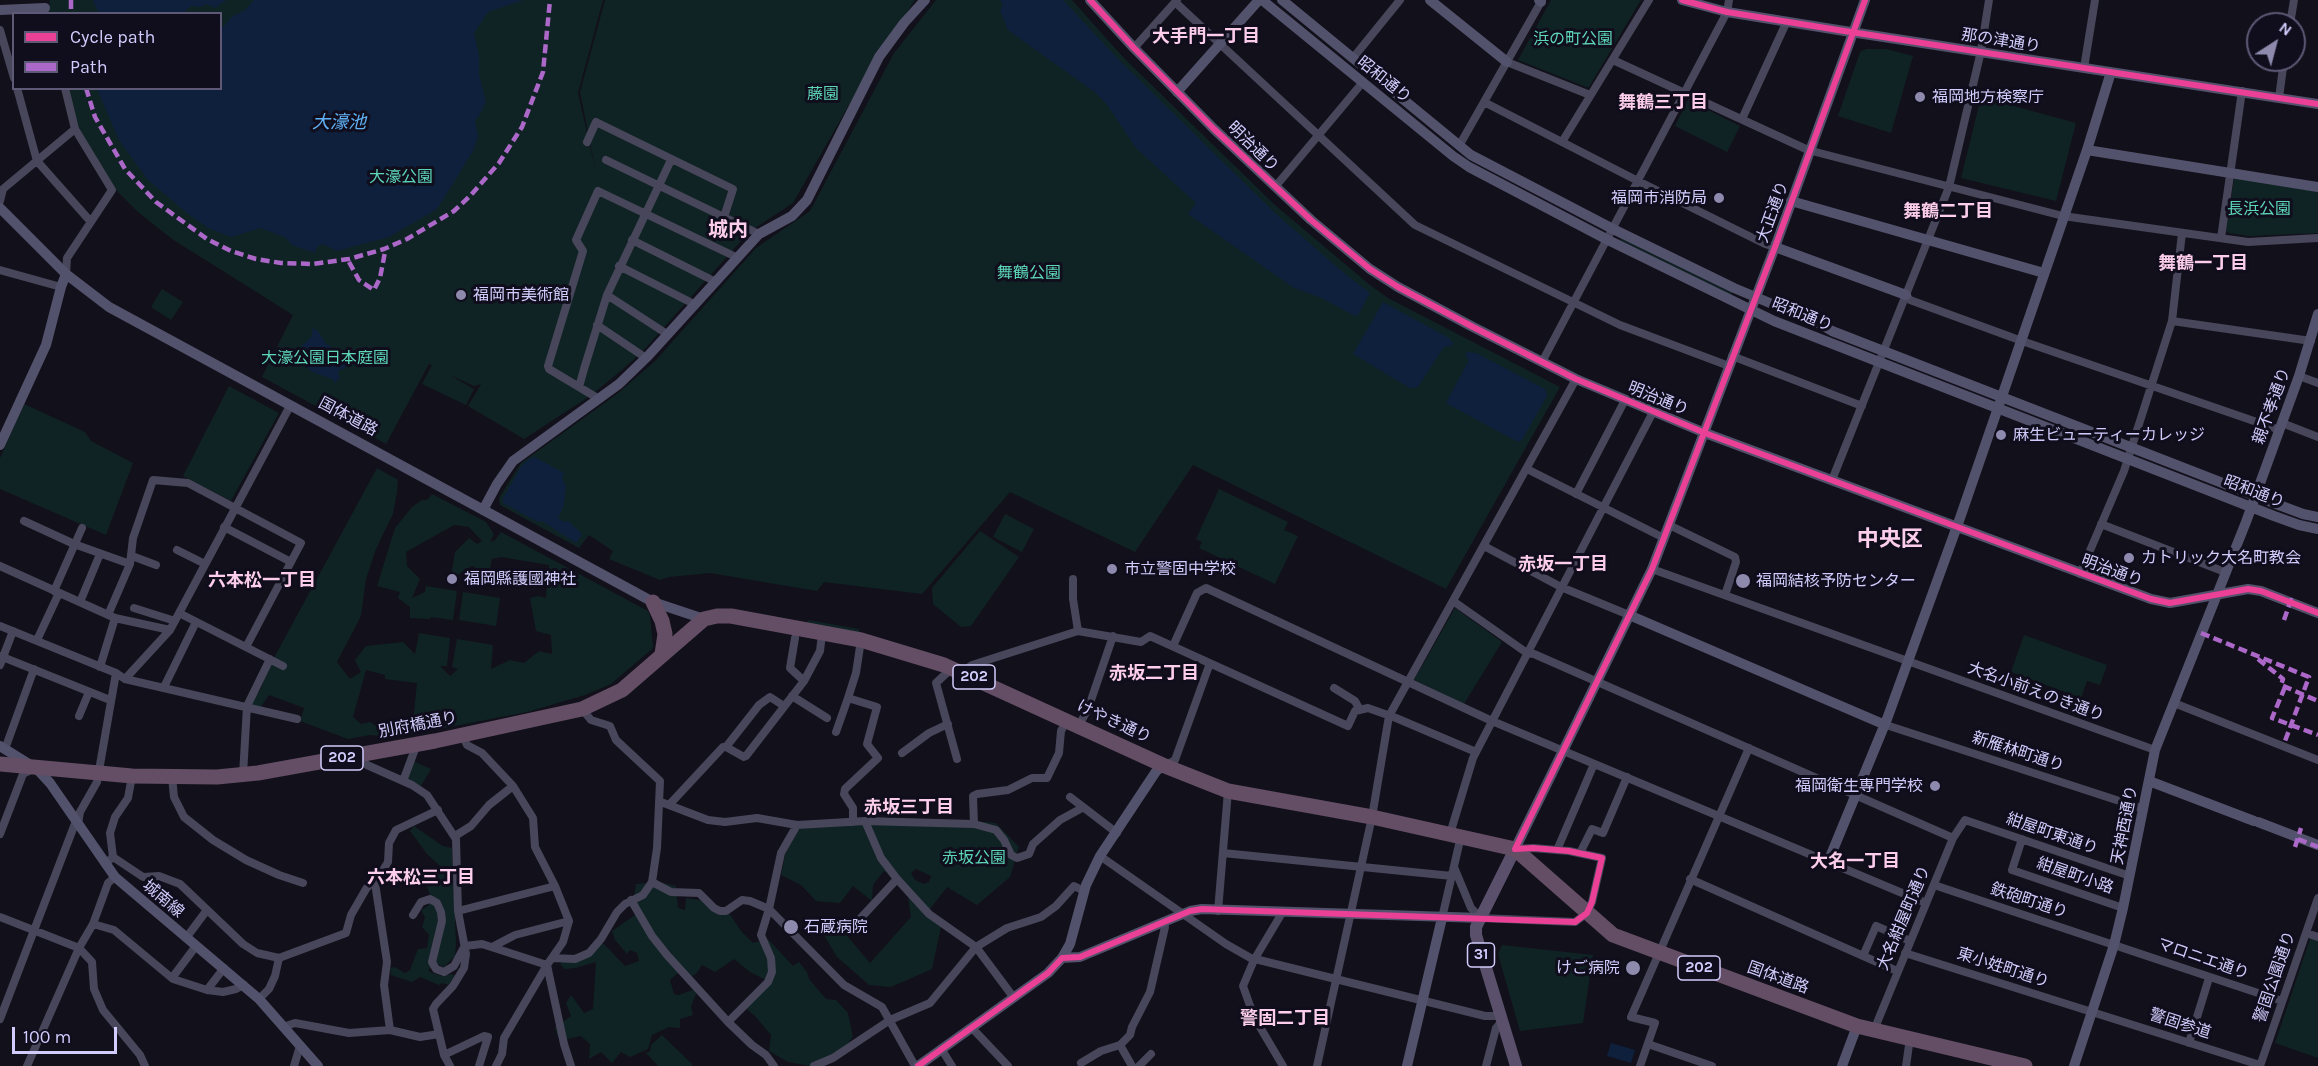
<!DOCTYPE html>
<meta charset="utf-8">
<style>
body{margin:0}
#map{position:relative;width:2318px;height:1066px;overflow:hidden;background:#12101a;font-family:Karla,sans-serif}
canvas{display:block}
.legend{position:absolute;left:12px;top:12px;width:210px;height:78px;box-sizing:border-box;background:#100d1d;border:2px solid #5d5976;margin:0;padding:8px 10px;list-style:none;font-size:18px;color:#d1ccfc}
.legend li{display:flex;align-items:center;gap:12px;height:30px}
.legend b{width:30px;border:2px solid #5d5976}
.north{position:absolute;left:2246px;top:12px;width:60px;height:60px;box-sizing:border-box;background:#100d1d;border:2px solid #5d5976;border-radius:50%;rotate:36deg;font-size:16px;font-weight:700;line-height:24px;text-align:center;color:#d1ccfc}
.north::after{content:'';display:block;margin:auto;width:21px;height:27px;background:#8e8aad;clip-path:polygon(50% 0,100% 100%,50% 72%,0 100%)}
.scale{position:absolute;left:12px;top:1027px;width:105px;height:27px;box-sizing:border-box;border:3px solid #d1ccfc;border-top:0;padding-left:8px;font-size:18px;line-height:21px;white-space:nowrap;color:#d1ccfc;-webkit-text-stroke:4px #100d1d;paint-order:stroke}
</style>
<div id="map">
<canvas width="2318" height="1066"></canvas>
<ul class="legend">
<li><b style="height:8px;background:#ea4096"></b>Cycle path</li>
<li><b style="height:8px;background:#ac68c9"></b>Path</li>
</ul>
<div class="north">N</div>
<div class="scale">100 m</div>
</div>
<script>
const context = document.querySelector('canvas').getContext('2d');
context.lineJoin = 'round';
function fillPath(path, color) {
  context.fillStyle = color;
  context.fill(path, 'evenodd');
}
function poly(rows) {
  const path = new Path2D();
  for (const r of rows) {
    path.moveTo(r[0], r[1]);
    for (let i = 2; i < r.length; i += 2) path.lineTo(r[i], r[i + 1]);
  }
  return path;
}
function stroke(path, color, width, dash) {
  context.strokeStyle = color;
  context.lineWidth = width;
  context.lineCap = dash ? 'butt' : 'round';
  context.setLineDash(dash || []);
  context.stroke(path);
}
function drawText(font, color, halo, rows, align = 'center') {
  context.font = font + ' Karla,"Noto Sans JP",sans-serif';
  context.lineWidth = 6;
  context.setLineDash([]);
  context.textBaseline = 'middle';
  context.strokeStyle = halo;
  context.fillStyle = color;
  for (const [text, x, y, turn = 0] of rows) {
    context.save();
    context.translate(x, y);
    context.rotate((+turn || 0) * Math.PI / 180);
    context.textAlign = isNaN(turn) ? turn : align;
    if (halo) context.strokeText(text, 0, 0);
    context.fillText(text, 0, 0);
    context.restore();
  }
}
fillPath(poly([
 [50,0,603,0,578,93,596,173,580,92,605,0,915,0,870,68,793,203,749,232,642,352,622,370,590,396,524,439,468,406,481,384,474,386,448,374,474,389,466,405,422,384,432,365,429,364,386,444,262,377,293,315,172,239,138,212,117,191,78,129,68,89,220,88,220,14,48,14],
 [936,0,1072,0,1124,58,1275,205,1370,285,1388,298,1560,387,1446,589,1193,465,1135,552,1010,492,922,594,824,582,817,591,710,573,669,577,660,580,609,559,613,551,589,535,579,548,500,505,499,498,521,463,617,394,655,361,756,248,810,211,894,53],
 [1551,0,1641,0,1589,87,1586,87,1518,60],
 [1866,49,1886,49,1913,56,1891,133,1838,116,1860,52],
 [1981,97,2076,123,2056,201,1961,178],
 [1688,100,1740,126,1727,152,1675,126],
 [2237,178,2318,191,2318,233,2249,236,2229,233,2226,231,2234,179],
 [1620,238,1732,293,1731,295,1620,240],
 [162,289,183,302,171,320,151,307],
 [229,386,279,413,231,501,183,476],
 [24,404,85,432,91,441,133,463,106,535,0,489,0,458],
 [377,468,398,480,397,492,393,514,376,549,366,579,361,616,337,662,350,679,361,672,355,660,366,646,403,642,415,654,419,633,450,638,447,666,440,666,450,676,458,669,452,667,457,639,493,645,491,669,510,660,524,663,539,651,552,654,551,635,536,631,530,598,538,596,546,598,549,565,501,557,492,559,490,569,480,570,472,566,454,577,452,570,455,552,469,538,477,544,482,541,469,527,454,525,406,552,407,566,420,579,412,598,425,592,426,586,457,591,453,620,431,617,430,619,410,618,410,607,398,598,400,592,377,586,395,528,412,507,422,500,427,500,432,494,486,522,494,534,490,542,495,540,501,532,648,611,650,616,653,647,652,649,611,684,585,695,527,712,408,735,414,712,417,683,385,679,385,675,366,670,353,717,361,724,370,722,383,730,392,729,399,736,390,737,370,735,348,739,300,721,304,708,269,695,260,708,253,705,251,702,261,688,269,667],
 [1219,489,1288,522,1284,530,1298,536,1275,584,1199,548,1202,542,1196,539],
 [1005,514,1034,529,1022,552,993,537],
 [980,531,1019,557,971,626,961,627,933,604,932,588],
 [463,592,500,598,496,626,459,620],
 [1455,608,1502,642,1464,704,1414,680],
 [808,620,859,629,860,638,805,628],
 [2024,635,2107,665,2100,685,2087,681,2081,698,2011,672],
 [413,761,431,769,421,786,407,778],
 [963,820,996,823,1019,847,1010,877,977,905,947,887,930,909,942,922,932,969,891,987,869,985,837,957,821,930,839,923,848,937,870,963,911,917,906,884,884,871,873,885,872,901,853,886,840,903,816,901,801,885,781,875,785,855,800,827],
 [916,869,931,876,929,882,924,884,915,880,911,873],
 [414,826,443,846,452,848,456,943,455,956,444,967,437,964,428,970,432,973,442,976,451,974,455,975,449,985,442,983,439,985,420,977,412,982,391,975,390,968,395,967,405,973,410,970,418,949,427,948,429,935,422,927,425,917,421,910,428,906,430,895,426,884,432,879,440,866,427,854,410,831],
 [660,882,676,886,678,908,685,910,686,898,700,900,719,908,725,907,741,931,753,943,768,939,793,966,799,962,807,972,809,979,826,999,836,1000,848,1013,853,1037,844,1048,810,1066,788,1062,769,1051,771,1035,756,1017,743,1006,766,980,750,972,734,959,715,972,702,965,696,974,688,978,678,973,670,980,674,994,679,995,695,989,696,994,691,1007,693,1015,680,1019,680,1028,669,1027,652,1035,648,1049,630,1057,621,1052,612,1063,601,1052,589,1059,590,1044,581,1036,567,1039,558,1038,555,1027,571,1016,566,1003,571,995,584,1013,593,1009,596,962,575,968,564,969,560,964,564,959,603,943,625,966,639,961,637,953,630,950,627,954,615,940,612,931,635,915,634,897,636,884],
 [2311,936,2318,939,2318,1058,2275,1043],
 [1502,945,1593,955,1583,1023,1520,1031,1498,954],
 [662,1035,693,1065,691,1066,658,1066,646,1053,650,1051,651,1045]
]), '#102324');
fillPath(poly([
 [93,0,226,0,215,8,207,4,200,7,191,6,183,13,99,14],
 [254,0,523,0,488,12,474,33,479,57,479,74,486,102,479,116,475,120,478,136,473,151,437,209,389,237,337,251,322,244,316,248,316,253,292,245,286,238,261,228,231,237,208,228,187,213,148,180,119,140,97,89,220,88,221,29,233,16,245,10],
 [1000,0,1063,0,1118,59,1276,214,1345,274,1370,293,1358,315,1355,316,1322,298,1294,288,1188,214,1196,203,1136,148,1108,106,1096,93,1008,30,1000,11,1003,5],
 [1383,302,1449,338,1453,343,1451,346,1444,347,1417,388,1410,388,1353,354],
 [312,328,318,331,326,344,331,346,334,354,344,358,346,366,344,369,340,369,338,373,340,378,335,383,332,379,312,372,303,364,302,346,312,336],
 [1467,352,1476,353,1545,389,1547,396,1522,440,1518,442,1446,403,1469,360,1465,355],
 [535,457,564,473,562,478,566,486,564,505,558,518,565,522,568,521,582,534,576,543,542,521,538,522,503,503,503,498,522,465,529,459],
 [1611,1043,1635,1050,1631,1063,1607,1056]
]), '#0e203c');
stroke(poly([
 [1175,2,1415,225,1620,325,1729,366],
 [2290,24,2294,0],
 [0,30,14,78],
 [1134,48,1177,0],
 [1353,58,1400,0],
 [1613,60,1808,150,2063,216,2248,242,2318,238],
 [1507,62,1590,95],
 [2084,68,2095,0],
 [17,88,37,161,91,222],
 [65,88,75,129,112,190,67,258,66,274],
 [2279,98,2284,60],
 [1484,102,1638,181,1765,244,1775,247],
 [1742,119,1787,21],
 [587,142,596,122,733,189,724,217],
 [1562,142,1649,0],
 [1459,146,1542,0],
 [606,160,759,234],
 [1275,187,1363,82],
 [0,201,3,189,75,129],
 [2221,238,2242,91],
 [632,240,714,281],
 [619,266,694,304],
 [0,270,61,287],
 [607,295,667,334],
 [1906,295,1910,300,2022,341,2280,430],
 [2172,321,2311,341],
 [597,325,646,358],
 [1732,356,1862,406],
 [1542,362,1727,12,1729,0],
 [2299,376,2318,383],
 [579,387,549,369,548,366,583,251,576,240,598,191,736,257],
 [599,399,579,387,584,369,607,295,671,160],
 [2282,423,2318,437],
 [1527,469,1664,538],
 [1832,480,1949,187,1981,51,1989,0],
 [1576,494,1625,400],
 [24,521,74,544,130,564],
 [2101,524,2225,572],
 [1669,525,1735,557,1736,562,1725,595],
 [224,527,291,562],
 [1484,546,1561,587,1629,615],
 [177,550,205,564],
 [132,556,156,565],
 [0,566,115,618,170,630],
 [1652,569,2155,750],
 [2080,574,2124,471,2172,321,2182,233],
 [1073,579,1073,599,1078,631],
 [54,591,82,528],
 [1453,601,1527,653,1534,654,1953,838],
 [80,602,100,554],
 [134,608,175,621],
 [179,613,283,666],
 [108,615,130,564,133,538,153,480,188,483,301,543,246,647],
 [0,626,116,673,125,679,297,719],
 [795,638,790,668,804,681],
 [37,640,59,593],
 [1173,646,1197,593,1206,588,1492,721,1926,903],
 [0,656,110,700],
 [0,665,13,631],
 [100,667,115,618],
 [952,668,936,683,957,759],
 [963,672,972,665,1078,631,1141,642,1150,636,1348,726,1355,711,1368,708,1396,718,1476,752],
 [125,679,170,630,290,406],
 [164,687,196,622],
 [1334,688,1355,701,1360,710],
 [792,696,827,718],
 [2174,703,2318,760],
 [79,716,89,692],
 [1883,724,2144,809],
 [1079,725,1088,709,1113,636],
 [836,732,848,698],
 [462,735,467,745,482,753,513,786,533,818,535,847,555,886,569,921,563,942,547,965,564,1044,571,1066],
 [726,747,759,705,770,697,784,706],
 [5,749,34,669],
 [902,753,929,733,948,724],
 [359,754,367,765,412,785,427,795,456,839,458,911,466,954,464,968,453,986,436,1004,433,1009,444,1055,450,1066],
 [1165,766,1175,760,1210,663],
 [243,775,247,706,270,659],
 [172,777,174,797,184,817,213,840,246,860,279,875,303,883],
 [403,781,417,744],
 [1070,797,1117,833],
 [661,802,708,820,725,822,757,818,797,825,865,821,881,858,897,879,857,922],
 [669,805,723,747,726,747,744,757,746,756,804,681,820,651,822,634],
 [865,821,974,824,996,830,1004,840,1011,855,1017,858,1029,854,1033,844,1060,820,1082,808],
 [853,822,853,808,844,794,845,789,878,758,867,744,877,707,848,698,856,673,861,640],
 [78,824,80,812,97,782,116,673],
 [974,824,973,796,977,794,1008,790,1032,778,1047,778,1059,753,1061,731,1067,720],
 [0,834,23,774,31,770],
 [1450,834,1473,758,1653,412],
 [455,836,471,826,489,805,513,786],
 [2022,839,2012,870,2123,908],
 [1557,850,1594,764],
 [1223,853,1452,876],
 [1580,853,1592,829,1603,833,1627,777],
 [1100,856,1226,944,1254,960],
 [113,857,110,833,115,817,128,798,132,776],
 [105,864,113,857,143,877,159,876,180,884,243,944,257,953,279,958,346,933,351,915,366,889,370,884,375,883],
 [1454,867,1471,908,1481,918,1575,922,1587,913,1592,902,1602,858,1569,851,1533,848,1515,849],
 [897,879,929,914,976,947,1007,928,1041,917,1056,906,1074,886,1084,891],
 [1690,879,1897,971],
 [652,882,671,892,699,893,714,908,720,911,726,911,742,900,750,901,769,909,844,985,882,1007,915,1066],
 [1934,885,2282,1001],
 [631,900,652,936,667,955,728,1022,752,1045,766,1055,774,1066],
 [458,911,555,886],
 [1218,911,1228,791],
 [1282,913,1254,960,1243,986,1254,1017,1283,1066],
 [413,915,421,902,430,899,437,903,441,912,442,921,432,962,436,969,444,972,454,966,463,949],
 [0,917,79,948,92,962,94,989,103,1010,140,1055,145,1066],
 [1442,918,1461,836],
 [93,924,114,930,173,979,207,990,223,992,236,989,244,985],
 [2306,933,2318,937],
 [186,938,207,910],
 [465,946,482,944,547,965,504,1038,502,1054,496,1066],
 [492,947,515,935,569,921],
 [1905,953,2260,1065],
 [1863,956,1876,926,1910,941],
 [553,958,575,959,589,953,601,939,617,912,625,904,643,895,652,882,657,848,660,781,616,740,610,726,591,720,582,709],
 [1255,959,1485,1016,1500,1016],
 [172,978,196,946],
 [207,990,224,968],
 [259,999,269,989,275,976,279,958],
 [0,1019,76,821],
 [728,1022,768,982,772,972,771,958,761,935,769,909,781,853,797,825],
 [283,1027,295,1023,349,1033,390,1030,420,1037,439,1034],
 [972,1028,1008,1066],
 [390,1030,384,985,387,962,375,883,388,862,389,843,396,830,438,810],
 [1874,1030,1953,838,1965,820,2130,876],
 [2189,1043,2209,978],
 [1648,1044,1712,1066],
 [942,1050,952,1066],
 [444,1055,484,1036,488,1037,479,1066],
 [1081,1063,1101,1051,1120,1045],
 [27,1066,79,948,93,924,108,883,115,877],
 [294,1066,300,1046],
 [814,1066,833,1058,890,1020,930,1003,976,947,1014,998],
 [1132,1066,1120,1045,1130,1035,1132,1027,1150,992,1165,927,1164,921],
 [1139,1066,1151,1054],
 [1317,1066,1372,817,1389,716,1576,379],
 [1486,1066,1496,1028,1502,1021],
 [1640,1066,1655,1023,1631,1017,1749,748],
 [1906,1066,1910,1038],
 [2260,1066,2318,898]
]), '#47465a', 8);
stroke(poly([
 [1090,0,1134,48,1214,129,1311,220,1370,269,1398,287,1473,327,1576,379,1705,433,2151,599,2170,603,2248,589,2261,591,2318,613],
 [1262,0,1453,156,1469,167,1608,240,1774,321,2274,516,2299,525,2318,529],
 [1282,0,1471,155,1613,229,1734,288,1820,324,1832,331,2279,505,2303,514,2318,517],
 [1430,0,1507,62],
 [1539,0,1541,2],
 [1682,0,1727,12,1838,30,2318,104],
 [0,10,45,8],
 [1177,92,1259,0],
 [2087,150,2318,187],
 [1791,201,2044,273],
 [0,208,66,274,109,307,653,602,704,619],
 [1775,247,1906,295],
 [0,445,46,345,61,287,66,274],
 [483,510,497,484,513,461,619,384,648,356,759,234,792,216,807,200,879,57,904,23,925,0],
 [1629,615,1883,724],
 [0,746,37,769,50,783,115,877,259,999,318,1066],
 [2149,781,2254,821],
 [2258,822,2318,845],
 [1515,849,1652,569,1775,247,1865,0],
 [1828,862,1887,719,1960,518,2087,150,2111,72],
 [1062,958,1070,944,1086,885,1100,856,1157,770,1165,766],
 [918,1066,1048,973,1062,958,1080,957,1190,911,1202,909,1481,918],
 [1407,1066,1442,918],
 [1842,1066,1857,1026],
 [2074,1066,2114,945,2123,908,2155,750,2246,522,2299,376,2318,314]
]), '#53526c', 10);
stroke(poly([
 [1515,849,1476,927,1476,935,1516,1066]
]), '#5a506b', 12);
stroke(poly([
 [653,602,662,621,665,634,662,654],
 [0,764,132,776,217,777,258,773,435,741,582,709,622,690,704,619,717,616,731,616,861,640,944,665,1165,766,1228,791,1372,817,1515,849,1613,935,1857,1026,2025,1066]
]), '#634e65', 15);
stroke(poly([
 [71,0,71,14],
 [86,88,95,117,125,169,156,202,207,239,231,251,256,259,281,263,313,264,349,259,384,249,407,239,454,211,470,196,499,163,522,127,543,72,550,0],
 [349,262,359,280,374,290,380,278,385,252],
 [2284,620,2291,600,2293,601],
 [2201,633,2309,677,2285,741],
 [2258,659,2283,679,2281,685,2318,701],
 [2285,687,2272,718,2318,735],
 [2298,839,2318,847],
 [2295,847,2301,828]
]), '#ac68c9', 4.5, [9, 4.5]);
stroke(poly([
 [1090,0,1134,48,1214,129,1311,220,1370,269,1398,287,1473,327,1576,379,1705,433,2151,599,2170,603,2248,589,2261,591,2318,613],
 [1682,0,1727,12,1838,30,2318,104],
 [918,1066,1048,973,1062,958,1080,957,1190,911,1202,909,1575,922,1587,913,1592,902,1602,858,1569,851,1533,848,1515,849,1652,569,1775,247,1865,0]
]), '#ea4096', 6);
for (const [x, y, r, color] of [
 [1920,97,6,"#8e8aad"],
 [1719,198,6,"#8e8aad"],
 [461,295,6,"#8e8aad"],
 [2001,435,6,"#8e8aad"],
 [2129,558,6,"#8e8aad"],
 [1112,569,6,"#8e8aad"],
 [452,579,6,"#8e8aad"],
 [1743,581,8,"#8e8aad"],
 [1935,786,6,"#8e8aad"],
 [791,927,8,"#8e8aad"],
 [1633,968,8,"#8e8aad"]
]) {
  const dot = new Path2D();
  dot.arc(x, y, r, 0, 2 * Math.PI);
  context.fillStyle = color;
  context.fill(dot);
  stroke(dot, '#100d1d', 2);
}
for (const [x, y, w] of [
 [974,677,42],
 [342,758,42],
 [1481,955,27],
 [1699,968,42]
]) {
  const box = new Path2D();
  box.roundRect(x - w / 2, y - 12, w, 24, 4.5);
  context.fillStyle = '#100d1d';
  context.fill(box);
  stroke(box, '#d1ccfc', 1.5);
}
drawText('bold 15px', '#d1ccfc', null, [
 ["202",974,677],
 ["202",342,758],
 ["31",1481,955],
 ["202",1699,968]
]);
drawText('16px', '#5dd6b8', '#100d1d', [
 ["浜の町公園",1573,39],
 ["藤園",823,94],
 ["大濠公園",401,177],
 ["長浜公園",2259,209],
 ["舞鶴公園",1029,273],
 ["大濠公園日本庭園",325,358],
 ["赤坂公園",974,858]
]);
drawText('16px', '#d1ccfc', '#100d1d', [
 ["那の津通り",2001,41,9],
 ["昭和通り",1384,80,39],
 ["明治通り",1253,147,44],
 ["大正通り",1773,212,-70],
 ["昭和通り",1802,315,22],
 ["明治通り",1658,399,22],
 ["親不孝通り",2272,406,-70],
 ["国体道路",348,417,28],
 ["昭和通り",2254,492,21],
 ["明治通り",2112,571,20],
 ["大名小前えのき通り",2036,692,20],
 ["けやき通り",1114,722,25],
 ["別府橋通り",418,725,-11],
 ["新雁林町通り",2018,752,18],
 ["天神西通り",2125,825,-79],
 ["紺屋町東通り",2052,834,19],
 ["紺屋町小路",2075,876,19],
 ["城南線",163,899,40],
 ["鉄砲町通り",2029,901,18],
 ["大名紺屋町通り",1904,918,-67],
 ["マロニエ通り",2203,959,19],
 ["東小姓町通り",2003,968,18],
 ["警固公園通り",2275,977,-71],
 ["国体道路",1778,978,20],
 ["警固参道",2180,1024,18]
]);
drawText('16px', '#d1ccfc', '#100d1d', [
 ["福岡地方検察庁",1932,97],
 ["福岡市消防局",1707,198,"right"],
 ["福岡市美術館",473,295],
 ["麻生ビューティーカレッジ",2013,435],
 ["カトリック大名町教会",2141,558],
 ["市立警固中学校",1124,569],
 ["福岡縣護國神社",464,579],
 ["福岡結核予防センター",1756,581],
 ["福岡衛生専門学校",1923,786,"right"],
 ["石蔵病院",804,927],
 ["けご病院",1620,968,"right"]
], 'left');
drawText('bold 18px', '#fcceeb', '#100d1d', [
 ["大手門一丁目",1206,37],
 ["舞鶴三丁目",1663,103],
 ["舞鶴二丁目",1948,212],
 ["舞鶴一丁目",2203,264],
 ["赤坂一丁目",1563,565],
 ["六本松一丁目",262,581],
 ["赤坂二丁目",1154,674],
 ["赤坂三丁目",909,808],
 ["大名一丁目",1855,862],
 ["六本松三丁目",421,878],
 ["警固二丁目",1285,1019]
]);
drawText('italic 18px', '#60b1f5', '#100d1d', [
 ["大濠池",339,123]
]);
drawText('bold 20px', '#fcceeb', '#100d1d', [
 ["城内",728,230]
]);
drawText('bold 22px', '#fcceeb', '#100d1d', [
 ["中央区",1890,540]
]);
</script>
